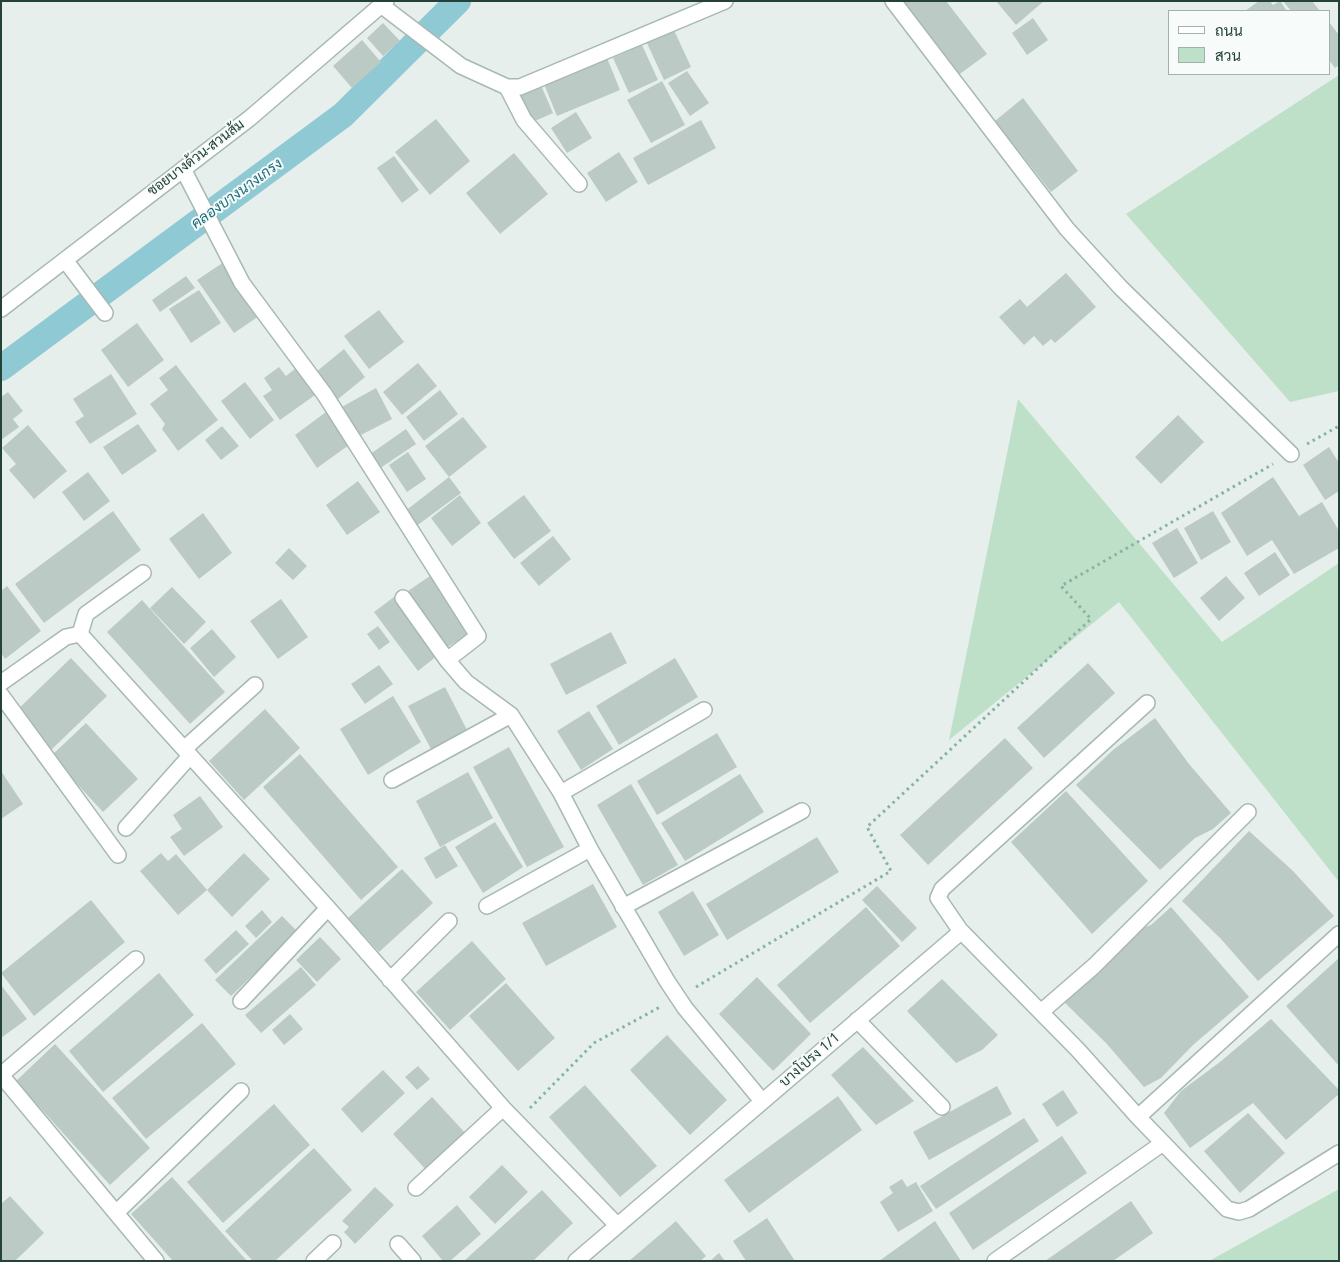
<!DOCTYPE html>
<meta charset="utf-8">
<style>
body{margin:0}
#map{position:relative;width:1340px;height:1262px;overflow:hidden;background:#e6efeb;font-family:"Noto Sans",Sarabun,sans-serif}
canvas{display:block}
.frame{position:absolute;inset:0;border:2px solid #24423a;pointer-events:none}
.legend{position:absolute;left:1168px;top:10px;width:162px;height:65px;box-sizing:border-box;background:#f7fbf9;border:1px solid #a3b1ad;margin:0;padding:6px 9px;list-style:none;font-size:15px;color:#24423a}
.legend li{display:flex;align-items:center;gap:10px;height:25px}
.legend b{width:25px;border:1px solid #a3b1ad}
</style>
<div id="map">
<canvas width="1340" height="1262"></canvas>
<div class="frame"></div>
<ul class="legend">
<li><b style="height:6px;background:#fff"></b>ถนน</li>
<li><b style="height:14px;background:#bfe0c8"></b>สวน</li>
</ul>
</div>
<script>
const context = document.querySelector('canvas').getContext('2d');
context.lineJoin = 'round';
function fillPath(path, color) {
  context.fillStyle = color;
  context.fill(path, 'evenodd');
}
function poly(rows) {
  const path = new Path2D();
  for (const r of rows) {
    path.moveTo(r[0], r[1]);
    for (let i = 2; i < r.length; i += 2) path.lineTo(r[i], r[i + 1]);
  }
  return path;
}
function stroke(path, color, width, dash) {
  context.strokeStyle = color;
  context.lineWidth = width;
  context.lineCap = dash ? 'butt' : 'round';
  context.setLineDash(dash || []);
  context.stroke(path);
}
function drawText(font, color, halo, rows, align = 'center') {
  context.font = font + ' "Noto Sans",Sarabun,sans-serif';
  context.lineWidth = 4;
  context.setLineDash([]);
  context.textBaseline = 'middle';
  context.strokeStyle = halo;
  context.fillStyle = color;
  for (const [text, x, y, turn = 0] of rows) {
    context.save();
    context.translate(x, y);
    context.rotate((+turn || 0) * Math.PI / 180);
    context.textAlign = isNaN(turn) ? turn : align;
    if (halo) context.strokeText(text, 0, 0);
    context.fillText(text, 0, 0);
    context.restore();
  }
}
fillPath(poly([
 [1339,75,1339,391,1290,402,1126,214],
 [1018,399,1222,642,1339,563,1339,882,1119,602,949,740],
 [1339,1189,1339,1261,1209,1261]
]), '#bfe0c8');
stroke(poly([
 [1,368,343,115,458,1]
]), '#8ec9d4', 26);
fillPath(poly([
 [900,1,946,1,987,54,957,76],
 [996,1,1044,1,1016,25],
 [1259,1,1270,1,1273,5,1280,1,1287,11,1245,11],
 [1283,1,1312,1,1320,11,1291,11],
 [1033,18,1048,40,1027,55,1012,33],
 [1329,22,1339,35,1339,65,1335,68,1329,60],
 [383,23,400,41,383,56,367,38],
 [673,28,691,67,664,80,646,41],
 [362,40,381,62,352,88,333,66],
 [642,45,658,80,629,93,613,58],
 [607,58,620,90,557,116,544,84],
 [687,71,709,103,690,116,668,83],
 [662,81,685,125,651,143,627,100],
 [540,83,553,113,528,124,515,94],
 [1023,98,1078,171,1051,192,995,121],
 [576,112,592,138,567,153,551,128],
 [436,119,470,161,430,195,395,152],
 [701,120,716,148,648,185,633,158],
 [619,152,638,182,606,202,587,173],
 [514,153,548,194,500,234,466,193],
 [394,156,419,190,402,203,377,168],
 [224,262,259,316,234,333,197,280],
 [1066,273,1096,307,1055,343,1051,339,1043,346,1034,336,1024,345,999,317,1020,299,1027,307],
 [186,276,195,288,160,312,152,300],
 [199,290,221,323,191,343,169,309],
 [379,310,404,342,369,369,344,336],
 [137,323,164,360,128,387,101,350],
 [344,349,365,377,337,400,316,372],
 [418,363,437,386,402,415,383,392],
 [176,365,218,420,178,451,162,429,165,424,150,404,168,390,159,378],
 [279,367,286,376,296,368,315,395,280,420,263,396,272,390,264,378],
 [111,374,137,414,90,444,75,422,84,416,73,399],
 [245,382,274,420,250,439,221,401],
 [376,388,392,419,355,438,340,408],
 [440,390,458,414,424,441,406,417],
 [8,392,23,411,13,419,19,427,1,440,1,397],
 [326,412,349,445,317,468,295,435],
 [1178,415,1204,442,1161,484,1135,457],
 [463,417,487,447,449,477,425,446],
 [138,424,157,451,122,475,103,447],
 [28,425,67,471,34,499,9,470,16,464,2,448],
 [222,426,239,446,221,460,205,440],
 [406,429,416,444,376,471,366,457],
 [1329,447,1339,463,1339,491,1325,500,1303,465],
 [408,452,426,479,407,492,389,465],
 [88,472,110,501,84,521,62,492],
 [449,477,461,493,415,527,404,512],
 [1273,477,1299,516,1322,502,1339,531,1339,548,1294,574,1272,540,1247,556,1221,513],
 [358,481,380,512,347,535,326,505],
 [460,495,481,523,452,546,431,518],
 [524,495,551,531,514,559,487,523],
 [113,511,141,550,44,623,15,584],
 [1213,511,1231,542,1201,560,1184,528],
 [203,513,232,553,199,579,169,539],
 [1177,528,1198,563,1174,578,1152,543],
 [553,536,571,559,539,586,520,563],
 [289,548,307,566,293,580,275,563],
 [1275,552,1290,575,1259,596,1244,573],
 [430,576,467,635,444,649,408,591],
 [1226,576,1245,598,1219,621,1200,598],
 [7,586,41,631,5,659,1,653,1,591],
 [172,587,206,622,184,644,150,608],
 [394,597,437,656,418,671,374,612],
 [281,599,308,637,278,659,250,621],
 [142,600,225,692,190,724,107,632],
 [378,626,390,642,379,650,367,634],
 [212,629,236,657,214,677,190,648],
 [611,632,627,663,566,695,550,664],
 [71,658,107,696,51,750,15,712],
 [675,658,698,697,619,745,596,706],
 [1088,663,1115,693,1044,758,1017,728],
 [379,665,393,684,365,704,351,684],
 [445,687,467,730,431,749,408,706],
 [393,696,421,742,368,775,340,729],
 [265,709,300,748,244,800,209,761],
 [589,711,613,749,581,770,557,731],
 [1155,718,1189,764,1231,813,1213,829,1195,838,1160,870,1076,785,1113,750],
 [86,723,138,779,103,812,51,756],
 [717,733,737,767,657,815,637,781],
 [1005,738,1033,768,928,865,900,835],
 [509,747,564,847,527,867,473,767],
 [300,754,398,867,361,900,263,787],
 [1,771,23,804,1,819],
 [468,772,493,818,440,847,416,801],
 [740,774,764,812,685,861,661,823],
 [631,784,678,865,643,885,597,805],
 [1066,791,1148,881,1092,934,1011,842],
 [200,796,223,827,184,856,170,837,182,829,173,815],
 [495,822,523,867,483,893,455,847],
 [1249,831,1293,871,1334,916,1258,981,1221,939,1182,901],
 [817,837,839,872,727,940,706,904],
 [445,845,458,866,436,879,424,858],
 [161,853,168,861,176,854,207,890,244,853,270,879,232,917,207,890,178,915,140,871],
 [402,869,433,903,379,952,348,918],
 [593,884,617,927,546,966,522,923],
 [877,886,917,928,902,942,862,900],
 [693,891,719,935,684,956,658,912],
 [91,900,125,942,34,1016,1,973],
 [866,907,900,946,810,1023,777,985],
 [1171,907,1249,997,1193,1045,1161,1078,1144,1087,1106,1043,1064,1002,1077,981,1128,933,1151,925],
 [262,910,272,922,256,938,245,926],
 [282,916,298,932,231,996,215,980],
 [236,930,249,944,216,974,204,960],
 [320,937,341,959,317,982,296,960],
 [472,941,506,979,450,1030,416,992],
 [1339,958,1339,1066,1286,1006],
 [301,967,316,985,261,1033,245,1015],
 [159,973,194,1015,103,1092,69,1051],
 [757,977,811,1034,773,1071,719,1014],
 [942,979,998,1035,982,1050,956,1063,907,1011],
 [506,983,555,1038,518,1071,469,1016],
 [1,985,27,1019,1,1038],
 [290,1014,303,1029,284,1045,272,1030],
 [1271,1019,1339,1090,1339,1094,1286,1140,1253,1103,1190,1148,1164,1113,1181,1091,1220,1062],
 [202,1023,236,1064,146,1139,112,1098],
 [667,1035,727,1100,690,1135,630,1070],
 [55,1044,150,1148,110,1185,16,1081],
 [863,1047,914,1101,876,1125,831,1075],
 [418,1066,430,1079,417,1090,405,1077],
 [383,1070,405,1093,362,1133,341,1109],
 [585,1085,657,1166,620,1197,549,1117],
 [997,1086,1012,1114,929,1160,913,1132],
 [1063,1090,1078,1113,1057,1127,1042,1104],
 [838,1096,862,1130,749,1213,724,1180],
 [432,1097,468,1136,429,1173,393,1134],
 [274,1104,310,1145,223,1223,187,1182],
 [1248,1113,1285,1153,1240,1193,1204,1151],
 [1024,1118,1039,1141,936,1209,920,1186],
 [1062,1136,1087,1173,973,1250,949,1213],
 [314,1148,352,1190,275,1261,253,1261,225,1231],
 [502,1165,528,1192,495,1224,469,1197],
 [172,1177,247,1261,173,1261,131,1214],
 [902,1179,907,1187,916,1182,933,1211,898,1232,880,1202,893,1193,889,1187],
 [375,1187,394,1205,355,1244,344,1232,349,1227,342,1221],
 [542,1190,573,1223,533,1261,464,1261],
 [10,1196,44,1233,15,1261,1,1261,1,1204],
 [1131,1201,1153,1233,1113,1261,1045,1261],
 [457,1205,481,1234,450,1261,443,1261,422,1236],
 [767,1218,795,1261,746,1261,733,1241],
 [676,1221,706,1256,700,1261,629,1261],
 [935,1221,961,1261,879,1261],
 [719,1253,725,1261,710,1261]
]), '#bbcac4');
const minor = poly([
 [893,1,1067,229,1121,288,1291,454],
 [381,5,461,66,507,87,520,87,725,1],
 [507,87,524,120,579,184],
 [183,169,242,283,325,395,478,636,447,660,466,682,511,715,561,793,590,849,667,981,685,1008,762,1101],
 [65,260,105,313],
 [1,309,250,118,386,1],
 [403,598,447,660],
 [80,634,86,614,143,573],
 [1,683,66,637,80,634,328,908,503,1108,617,1225],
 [1,695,118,855],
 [184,749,255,685],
 [392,780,511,715],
 [561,793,704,710],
 [126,828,190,756],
 [487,906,590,849],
 [623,907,802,811],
 [960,930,938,898,942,889,1147,703],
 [390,980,449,921],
 [241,1001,328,908],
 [1041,1012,1094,966,1248,812],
 [857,1020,942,1107],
 [1,1075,156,1261],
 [1,1075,136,959],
 [1138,1117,1339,934],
 [416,1188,503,1108],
 [116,1213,241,1091],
 [398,1244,413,1261],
 [314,1261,333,1243],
 [576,1261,956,936,960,930,1078,1050,1138,1117,1227,1209,1239,1212,1249,1209,1339,1153],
 [995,1261,1163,1143]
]);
stroke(minor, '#a8b8b2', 18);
stroke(poly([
 [1307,444,1339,426],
 [696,987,891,871,867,827,1091,619,1061,586,1273,464],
 [530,1108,594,1043,660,1007]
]), '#86b3a5', 3, [2.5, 4]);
stroke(minor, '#fff', 15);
drawText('14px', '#24423a', '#f7fbf9', [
 ["ซอยบางด้วน-สวนส้ม",196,158,-37],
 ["บางโปรง 1/1",810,1060,-41]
]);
drawText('italic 15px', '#1c6f80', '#f7fbf9', [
 ["คลองบางนางเกรง",237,194,-36]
]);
</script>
